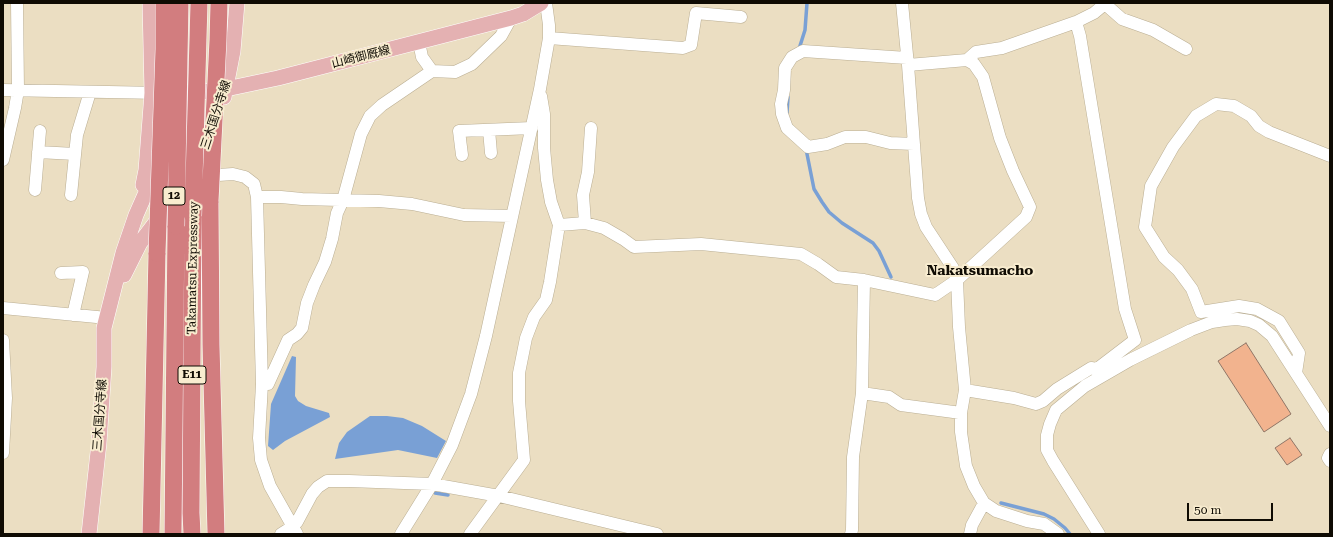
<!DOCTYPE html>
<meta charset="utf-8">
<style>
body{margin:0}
#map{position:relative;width:1333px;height:537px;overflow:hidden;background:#ebdec2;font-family:"Roboto Serif",serif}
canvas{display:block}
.frame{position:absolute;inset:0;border:4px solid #0f0b03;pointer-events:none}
.scale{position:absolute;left:1187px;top:503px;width:86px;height:18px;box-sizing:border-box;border:2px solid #0f0b03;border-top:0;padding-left:5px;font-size:12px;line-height:14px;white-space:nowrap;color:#0f0b03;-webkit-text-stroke:3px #f8eccf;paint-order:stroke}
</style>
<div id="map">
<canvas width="1333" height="537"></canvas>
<div class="frame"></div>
<div class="scale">50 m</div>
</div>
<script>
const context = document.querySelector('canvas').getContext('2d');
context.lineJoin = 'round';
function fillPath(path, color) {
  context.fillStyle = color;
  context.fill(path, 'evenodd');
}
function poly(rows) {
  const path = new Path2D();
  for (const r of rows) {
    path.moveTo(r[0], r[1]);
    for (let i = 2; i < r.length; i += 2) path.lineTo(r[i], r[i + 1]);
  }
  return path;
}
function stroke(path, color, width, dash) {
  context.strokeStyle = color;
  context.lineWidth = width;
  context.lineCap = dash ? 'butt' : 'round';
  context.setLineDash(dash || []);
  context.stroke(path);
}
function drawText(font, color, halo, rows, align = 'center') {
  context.font = font + ' "Roboto Serif","Noto Sans JP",serif';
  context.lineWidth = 4;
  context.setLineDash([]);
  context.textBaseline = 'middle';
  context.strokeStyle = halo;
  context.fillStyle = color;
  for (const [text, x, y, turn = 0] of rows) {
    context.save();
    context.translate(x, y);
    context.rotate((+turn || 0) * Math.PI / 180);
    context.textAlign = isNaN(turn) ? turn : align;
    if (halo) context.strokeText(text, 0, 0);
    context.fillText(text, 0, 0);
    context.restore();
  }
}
fillPath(poly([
 [292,356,296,357,295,396,298,401,306,406,329,413,330,417,285,441,273,450,268,446,271,404],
 [370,416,387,416,403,418,422,426,446,441,437,458,398,450,335,459,339,443,347,432]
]), '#79a0d5');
stroke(poly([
 [799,49,805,30,807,3],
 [787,113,788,97],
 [806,149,814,189,822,202,829,212,842,223,873,243,879,251,891,277],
 [435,493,448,495],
 [1001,503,1044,514,1054,519,1065,528,1070,534]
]), '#79a0d5', 3.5);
const building = poly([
 [1246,343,1291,414,1264,432,1218,361,1246,343],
 [1290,438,1302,455,1287,465,1275,448,1290,438]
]);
fillPath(building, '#f2b38e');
stroke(building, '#8f7566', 1);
const minor = poly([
 [902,3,908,65,918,198,921,214,926,227,953,268,957,280,959,327,965,390,961,413,961,432,966,466,974,486,984,503,996,511,1027,521,1044,524,1058,534],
 [1105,4,1122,19,1153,30,1186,49],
 [1076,22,1080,36,1125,309,1135,340,1097,369],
 [549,38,683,48,691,45,696,13,741,17],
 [419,42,422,57,432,71,455,72,472,64,501,36,511,18],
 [907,58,803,51,792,57,785,68,784,90,781,104,782,114,787,128,808,147,827,144,845,137,866,137,890,143,914,144],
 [967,60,976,52,1002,48,1076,22,1094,13,1106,3],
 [3,90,160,93],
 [489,130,491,153],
 [38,152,75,154],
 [462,155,459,131,532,128],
 [3,160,15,108,18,90,17,3],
 [204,176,233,174,245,177,254,184,257,197,262,384,259,438,261,460,270,486,297,534],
 [35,190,40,131],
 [71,195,77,135,90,92],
 [257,197,281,197,302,199,379,201,412,204,464,215,512,216],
 [585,223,583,195,588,172,591,128],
 [559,225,585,223,604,228,623,239,634,247,701,244,801,254,818,264,836,277,864,280,935,295,957,280,1026,217,1030,207,1013,171,1000,138,983,77,974,64,967,60,908,65],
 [61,273,83,272,73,315],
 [3,308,107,318],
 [3,340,6,398,3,453],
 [1296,373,1299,353,1279,321,1257,309,1239,306,1201,312,1192,289,1178,270,1164,257,1145,227,1151,186,1173,147,1196,116,1216,104,1234,106,1251,116,1259,126,1269,132,1330,156],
 [262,384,268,384,288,340,297,334,302,328,307,303,314,285,325,262,332,239,337,213,343,200,361,134,370,116,382,105,432,71],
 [965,390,1014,398,1036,404,1043,401,1057,389,1091,368,1097,369,1101,375],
 [862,393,889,397,901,405,961,413],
 [1330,454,1328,458,1330,461],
 [281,534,292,527,297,522,312,494,318,487,327,481,349,481,432,484,499,496,657,534],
 [401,534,432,484,452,445,471,394,486,336,540,89,549,38,549,25,546,3],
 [470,534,524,460,519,401,519,373,526,338,534,317,546,300,550,282,559,225,551,202,547,180,544,148,544,114,541,96],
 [851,534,852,530,853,457,862,393,864,280],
 [970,534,972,525,984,503],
 [1099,534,1053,461,1047,450,1047,435,1050,424,1056,410,1085,386,1130,360,1191,330,1212,322,1225,320,1237,319,1250,321,1259,325,1272,336,1330,426]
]);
const major = poly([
 [185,93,211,91,226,89,278,78,511,18,523,14,541,3],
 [224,97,233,51,237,3],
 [143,185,146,170,152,93,150,3],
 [124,275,140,243,162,214],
 [89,534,99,443,104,367,104,328,123,253,136,215,159,163]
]);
const highway = poly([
 [210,201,211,345,216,534],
 [151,534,157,253],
 [173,534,176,226],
 [192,534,191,513,193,216]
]);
stroke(minor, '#baae93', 13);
stroke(major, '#fff', 16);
stroke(highway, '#fff', 18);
stroke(minor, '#fff', 12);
stroke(major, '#e4b1b2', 15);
stroke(highway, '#d27d7f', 17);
const highwayBridge = poly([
 [210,201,218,40,219,3],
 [193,216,199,3],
 [176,226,180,3],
 [157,253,164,49,164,3]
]);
stroke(highwayBridge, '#fff', 18, []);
stroke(highwayBridge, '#d27d7f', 17);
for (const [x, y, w] of [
 [174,196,22],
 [192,375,28]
]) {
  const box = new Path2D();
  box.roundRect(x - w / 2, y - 9, w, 18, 3);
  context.fillStyle = '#f8eccf';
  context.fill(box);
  stroke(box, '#0f0b03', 1);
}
drawText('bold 11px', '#0f0b03', null, [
 ["12",174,196],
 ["E11",192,375]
]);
drawText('12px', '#0f0b03', '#f8eccf', [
 ["山崎御厩線",361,57,-14],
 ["三木国分寺線",216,115,-72],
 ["Takamatsu Expressway",193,268,-89],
 ["三木国分寺線",100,415,-86]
]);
drawText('bold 14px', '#0f0b03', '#f8eccf', [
 ["Nakatsumacho",980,271]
]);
</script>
